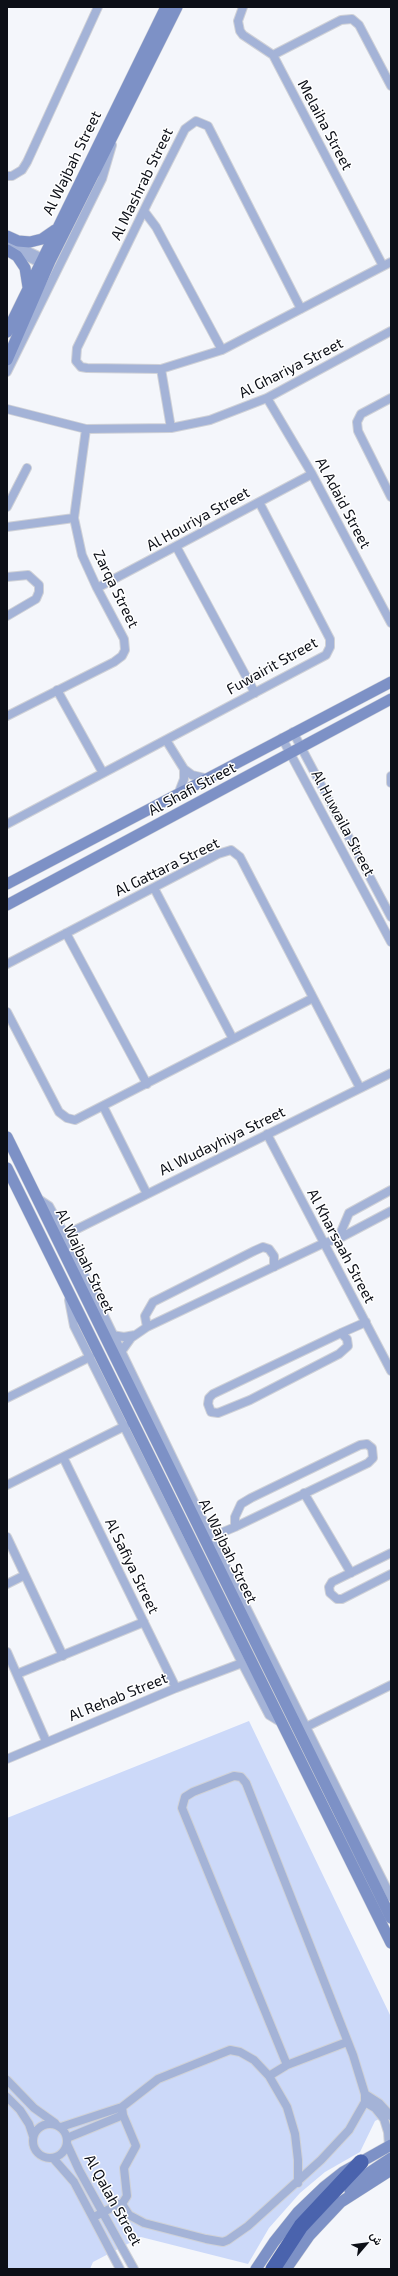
<!DOCTYPE html>
<meta charset="utf-8">
<style>
body{margin:0}
#map{position:relative;width:398px;height:2276px;overflow:hidden;background:#f4f6fb;font-family:"Exo 2",Vazirmatn,sans-serif}
canvas{display:block}
.frame{position:absolute;inset:0;border:8px solid #0c0f17;pointer-events:none}
.north{position:absolute;left:346px;top:2224px;width:40px;height:40px;-webkit-text-stroke:3px #fff;paint-order:stroke;rotate:62deg;font-size:11px;font-weight:700;line-height:16px;text-align:center;color:#0c0f17}
.north::after{content:'';display:block;margin:auto;width:14px;height:18px;background:#0c0f17;clip-path:polygon(50% 0,100% 100%,50% 72%,0 100%)}
</style>
<div id="map">
<canvas width="398" height="2276"></canvas>
<div class="frame"></div>
<div class="north">ش</div>
</div>
<script>
const context = document.querySelector('canvas').getContext('2d');
context.lineJoin = 'round';
function fillPath(path, color) {
  context.fillStyle = color;
  context.fill(path, 'evenodd');
}
function poly(rows) {
  const path = new Path2D();
  for (const r of rows) {
    if (r.length === 3) {
      path.moveTo(r[0] + r[2], r[1]);
      path.arc(r[0], r[1], r[2], 0, 2 * Math.PI);
      continue;
    }
    path.moveTo(r[0], r[1]);
    for (let i = 2; i < r.length; i += 2) path.lineTo(r[i], r[i + 1]);
  }
  return path;
}
function stroke(path, color, width, dash) {
  context.strokeStyle = color;
  context.lineWidth = width;
  context.lineCap = dash ? 'butt' : 'round';
  context.setLineDash(dash || []);
  context.stroke(path);
}
function drawText(font, color, halo, rows, align = 'center') {
  context.font = font + ' "Exo 2",sans-serif';
  context.lineWidth = 3;
  context.setLineDash([]);
  context.textBaseline = 'middle';
  context.strokeStyle = halo;
  context.fillStyle = color;
  for (const [text, x, y, turn = 0] of rows) {
    context.save();
    context.translate(x, y);
    context.rotate((+turn || 0) * Math.PI / 180);
    context.textAlign = isNaN(turn) ? turn : align;
    if (halo) context.strokeText(text, 0, 0);
    context.fillText(text, 0, 0);
    context.restore();
  }
}
fillPath(poly([
 [249,1721,391,2017,391,2113,375,2121,360,2152,325,2172,300,2193,269,2228,248,2264,141,2237,93,2262,90,2269,7,2269,7,1818]
]), '#ccd9f9');
const street = poly([
 [243,7,238,21,240,31,243,35,273,55,383,266],
 [273,55,341,20,352,19,359,25,391,86],
 [7,176,12,176,22,170,27,162,98,7],
 [144,211,156,227,222,350],
 [9,242,47,260],
 [15,251,44,265],
 [301,309,208,126,196,121,185,129,148,202,77,348,76,361,81,367,87,368,161,369,222,350,391,262],
 [161,369,171,428],
 [7,372,102,179,112,145],
 [267,398,312,474,391,623],
 [391,398,361,414,357,422,358,431,391,497],
 [7,409,86,429,171,428,210,420,267,398,391,331],
 [7,507,27,468],
 [7,527,74,518],
 [177,548,255,693],
 [7,577,28,575,39,585,39,592,36,599,7,616],
 [97,588,312,474],
 [57,690,103,773],
 [7,716,114,662,122,656,125,650,124,639,97,588,82,555,74,518,86,429],
 [293,732,391,917],
 [282,738,391,942],
 [166,740,184,769,192,775,205,778],
 [391,776,391,783],
 [179,792,184,779,184,769],
 [7,824,326,655,330,647,330,639,259,502],
 [154,888,233,1039],
 [66,933,147,1084],
 [7,964,218,854,231,850,240,857,360,1088],
 [7,1012,59,1112,67,1118,75,1120,313,998],
 [103,1106,147,1194],
 [267,1134,391,1371],
 [37,1198,49,1206,65,1235,211,1537,391,1897],
 [65,1235,391,1073],
 [338,1239,349,1213,391,1190],
 [69,1300,74,1326,242,1663,269,1715,282,1723],
 [147,1327,145,1316,153,1302,254,1251,263,1247,269,1249,274,1256,274,1267],
 [341,1333,347,1339,348,1346,339,1354,250,1400,218,1413,211,1412,208,1404,209,1398,213,1394,341,1333,366,1322],
 [112,1335,124,1337,135,1335],
 [121,1352,131,1338,147,1327,324,1243,338,1239,391,1211],
 [7,1398,90,1357],
 [63,1457,176,1688],
 [7,1485,125,1426],
 [304,1493,351,1573],
 [7,1537,63,1656],
 [211,1537,235,1527,368,1463,373,1458,372,1448,367,1444,360,1445,251,1498,241,1504,235,1517,235,1527],
 [391,1553,332,1582,329,1587,330,1593,337,1599,342,1599,391,1574],
 [7,1584,25,1575],
 [7,1652,46,1741],
 [17,1674,144,1622],
 [306,1727,391,1685],
 [7,1759,176,1688,242,1663],
 [269,2076,287,2065,347,2042],
 [7,2080,34,2108,55,2123],
 [365,2094,379,2103,391,2116],
 [7,2097,20,2110,29,2124,33,2136],
 [365,2102,375,2108,384,2119,388,2132,389,2146],
 [50,2141,17],
 [61,2127,122,2107],
 [67,2138,123,2115],
 [67,2144,79,2170,134,2269],
 [53,2158,74,2182,120,2269],
 [122,2204,127,2196,124,2168,136,2146,123,2115,122,2107,158,2079,230,2050,240,2052,254,2060,269,2076,287,2107,295,2134,298,2160,298,2183],
 [94,2217,119,2204,122,2204,129,2215,144,2223,206,2239,223,2242,228,2240,248,2226,321,2160,349,2130,365,2102,365,2094,353,2055,246,1783,241,1777,234,1776,193,1792,185,1797,182,1808,287,2065]
]);
const secondary = poly([
 [7,236,18,241,30,242,42,239,55,230],
 [7,250,17,256,25,268,28,287],
 [7,332,166,7],
 [7,360,50,261,177,7],
 [7,884,391,682],
 [7,905,391,699],
 [7,1137,391,1918],
 [7,1168,391,1943],
 [350,2191,367,2174,391,2158],
 [256,2269,274,2242,298,2212,324,2187,343,2172,391,2145],
 [286,2269,309,2236,341,2202,391,2170]
]);
const highway = poly([
 [273,2269,301,2226,361,2162]
]);
stroke(street, '#cfd1d7', 10);
stroke(secondary, '#cfd1d7', 12);
stroke(highway, '#cfd1d7', 16);
stroke(street, '#a4b3d7', 8);
stroke(secondary, '#7d91c6', 11);
stroke(highway, '#4a63ad', 15);
drawText('15px', '#0c0f17', '#fff', [
 ["Melaiha Street",325,125,62],
 ["Al Wajbah Street",72,163,-64],
 ["Al Mashrab Street",142,184,-64],
 ["Al Ghariya Street",291,368,-27],
 ["Al Adaid Street",343,503,62],
 ["Al Houriya Street",198,519,-29],
 ["Zarqa Street",116,589,64],
 ["Fuwairit Street",272,666,-29],
 ["Al Shafi Street",192,789,-28],
 ["Al Huwaila Street",343,823,62],
 ["Al Gattara Street",167,867,-26],
 ["Al Wudayhiya Street",222,1141,-26],
 ["Al Kharsaah Street",341,1246,62],
 ["Al Wajbah Street",85,1261,64],
 ["Al Wajbah Street",228,1551,64],
 ["Al Safiya Street",132,1566,64],
 ["Al Rehab Street",118,1697,-22],
 ["Al Qalah Street",113,2200,61]
]);
</script>
